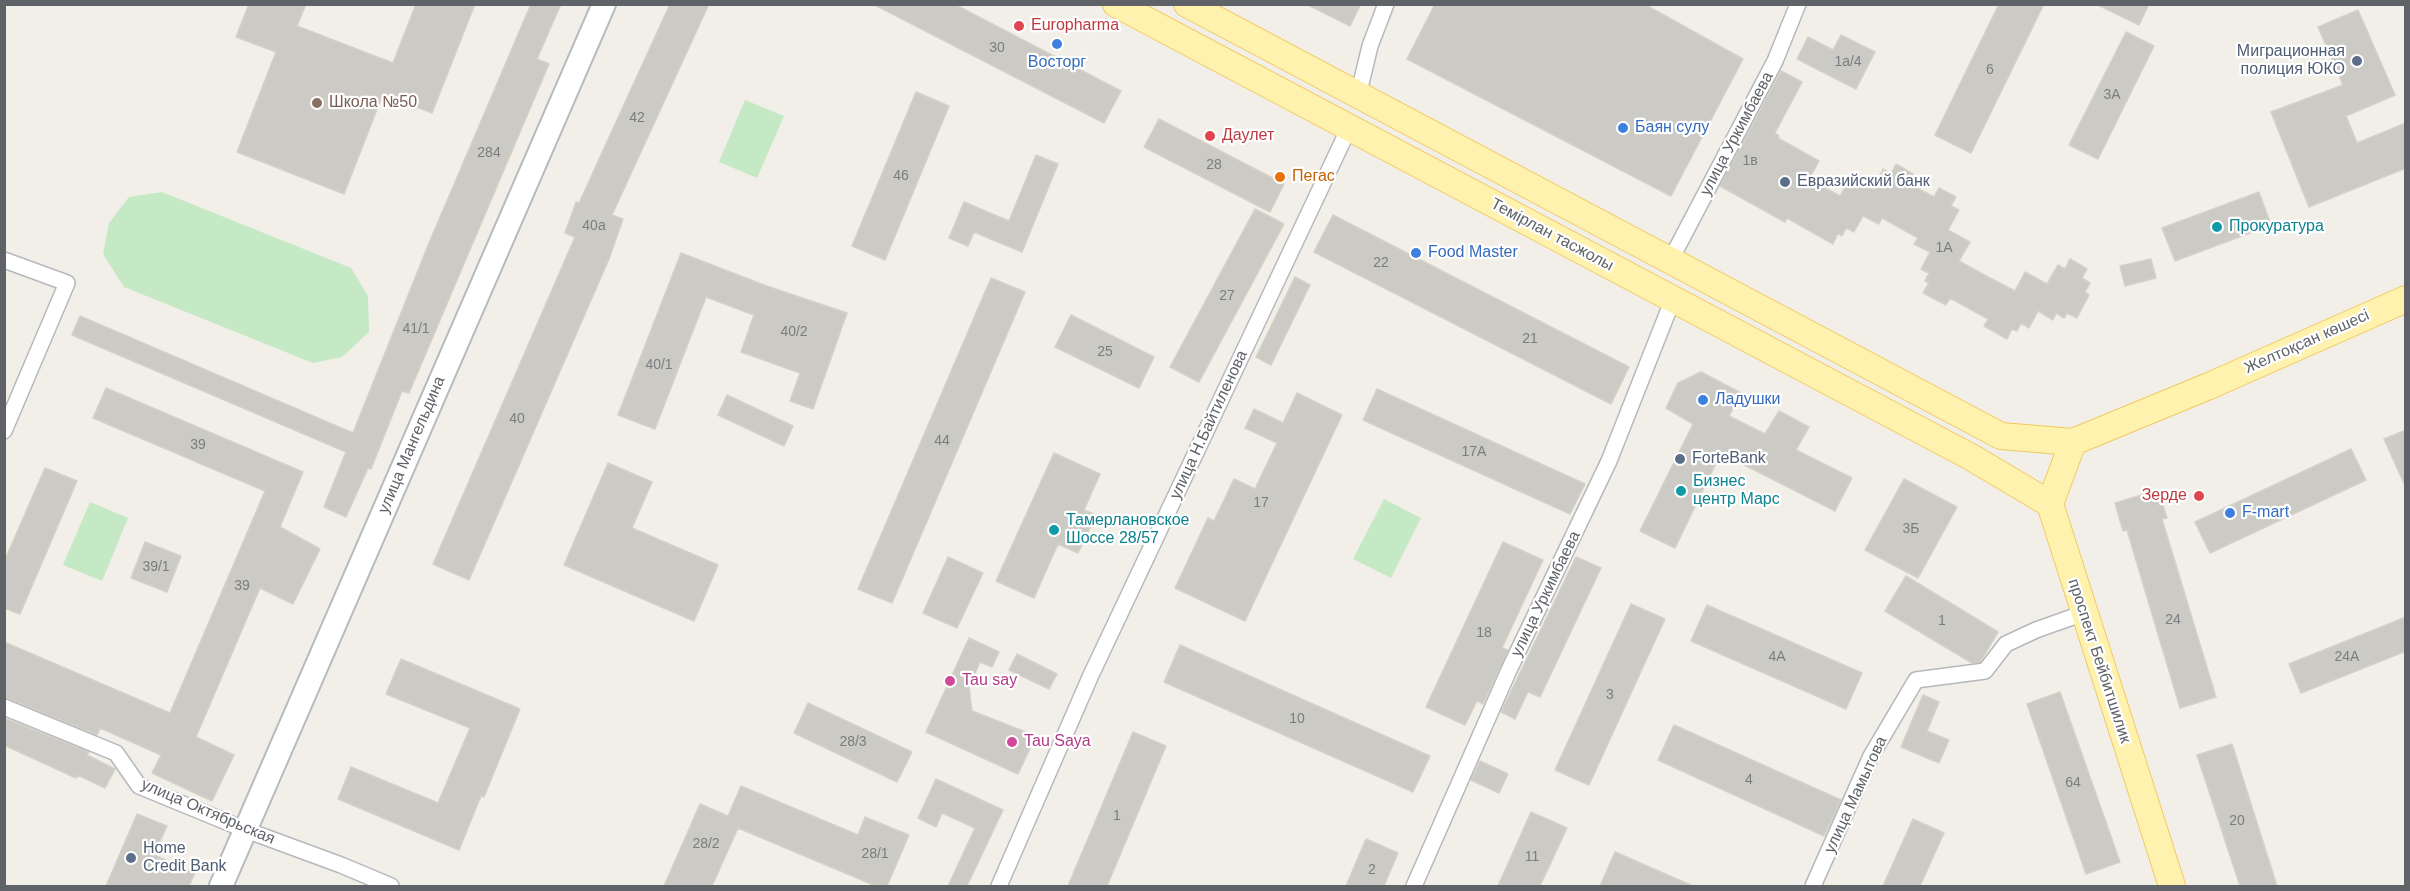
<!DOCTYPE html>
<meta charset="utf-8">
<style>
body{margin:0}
#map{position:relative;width:2410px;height:891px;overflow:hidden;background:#f1efe8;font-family:Helvetica,sans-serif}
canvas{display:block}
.frame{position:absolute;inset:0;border:6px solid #5f6368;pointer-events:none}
</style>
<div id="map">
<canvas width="2410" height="891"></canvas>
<div class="frame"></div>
</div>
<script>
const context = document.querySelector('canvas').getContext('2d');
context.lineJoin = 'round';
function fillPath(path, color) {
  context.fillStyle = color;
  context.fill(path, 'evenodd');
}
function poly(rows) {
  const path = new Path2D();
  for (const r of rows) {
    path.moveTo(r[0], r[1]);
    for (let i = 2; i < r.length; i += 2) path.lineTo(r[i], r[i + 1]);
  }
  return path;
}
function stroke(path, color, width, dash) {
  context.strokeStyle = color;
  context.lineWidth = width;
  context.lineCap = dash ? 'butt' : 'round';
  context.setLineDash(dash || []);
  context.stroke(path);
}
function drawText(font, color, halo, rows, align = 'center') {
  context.font = font + ' Helvetica,sans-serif';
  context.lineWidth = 4.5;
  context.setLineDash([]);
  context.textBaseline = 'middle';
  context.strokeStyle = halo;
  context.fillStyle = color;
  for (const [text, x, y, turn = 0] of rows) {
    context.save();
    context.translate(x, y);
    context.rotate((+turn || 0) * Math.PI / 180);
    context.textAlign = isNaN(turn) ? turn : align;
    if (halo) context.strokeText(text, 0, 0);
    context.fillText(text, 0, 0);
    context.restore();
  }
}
fillPath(poly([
 [745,100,784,116,757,178,719,162],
 [162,192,351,268,368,296,369,332,342,357,313,363,124,287,103,254,109,223,129,197],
 [1384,499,1421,518,1391,578,1353,559],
 [90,502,128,518,102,581,63,565]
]), '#c5e8c5');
const building = poly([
 [249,4,306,4,297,26,393,63,416,4,475,4,432,113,383,94,344,194,237,152,276,52,236,37,249,4],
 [531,4,561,4,537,59,549,64,409,393,402,391,371,469,368,468,346,517,324,507,346,452,72,335,80,316,353,433,429,243,531,4],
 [670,4,709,4,612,215,623,219,609,259,469,580,433,564,575,237,565,233,576,202,579,203,670,4],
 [873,4,954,4,1121,91,1104,123,873,4],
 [1306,4,1361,4,1350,26,1306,4],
 [1435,4,1644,4,1743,59,1671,196,1407,59,1435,4],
 [1999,4,2044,4,1971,153,1935,135,1999,4],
 [2096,4,2149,4,2139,25,2096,4],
 [2358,10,2395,95,2346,116,2357,143,2406,123,2406,168,2309,207,2271,112,2343,85,2318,27,2358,10],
 [2126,32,2154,46,2098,159,2069,145,2126,32],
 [1841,35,1875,52,1856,89,1797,59,1808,37,1833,50,1841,35],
 [1781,71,1802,82,1775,133,1779,136,1778,138,1819,161,1809,179,1840,196,1851,177,1873,189,1883,169,1891,174,1896,164,1913,174,1908,183,1934,197,1939,188,1956,197,1951,206,1959,210,1948,230,1970,242,1959,261,1990,278,2015,291,2025,272,2047,284,2058,265,2065,269,2070,259,2087,269,2082,278,2090,283,2085,292,2089,295,2077,318,2067,313,2064,318,2056,313,2053,320,2038,311,2029,328,2021,323,2017,331,2012,329,2007,339,1984,326,1988,319,1950,298,1946,305,1923,293,1929,283,1925,281,1929,273,1921,269,1930,252,1914,244,1918,238,1882,218,1879,224,1863,216,1854,232,1846,228,1842,236,1838,233,1833,244,1787,218,1785,222,1720,186,1781,71],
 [916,92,949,106,885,260,852,246,916,92],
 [1159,119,1284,184,1270,212,1144,147,1159,119],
 [1036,155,1058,164,1022,252,974,232,968,246,949,238,964,202,1009,221,1036,155],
 [2259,192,2271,225,2175,261,2162,228,2259,192],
 [1255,209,1284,224,1199,382,1170,367,1255,209],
 [1333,215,1629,367,1611,404,1314,252,1333,215],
 [681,253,764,285,847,313,813,409,790,401,800,373,741,352,754,315,706,297,655,429,618,415,681,253],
 [2151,259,2156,278,2125,286,2120,266,2151,259],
 [1295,277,1310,285,1271,365,1256,357,1295,277],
 [991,278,1025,292,892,603,858,589,991,278],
 [1071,315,1154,357,1139,388,1055,347,1071,315],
 [1701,372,1741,393,1729,416,1765,434,1779,411,1809,427,1796,450,1852,478,1835,511,1721,453,1675,548,1640,531,1693,424,1666,408,1678,383,1701,372],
 [106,388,303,472,280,527,320,549,293,604,260,588,196,737,234,755,212,801,152,773,161,755,100,728,97,735,4,697,4,642,170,713,265,491,93,418,106,388],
 [1377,389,1585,484,1570,514,1363,420,1377,389],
 [1297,393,1342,415,1245,621,1175,588,1208,518,1214,521,1234,479,1255,489,1277,443,1245,428,1254,409,1283,423,1297,393],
 [727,395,793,426,784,446,718,415,727,395],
 [2406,430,2406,488,2384,439,2406,430],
 [2351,449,2366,480,2210,553,2195,522,2351,449],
 [1054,453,1100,474,1084,510,1096,515,1078,553,1058,544,1034,598,996,581,1054,453],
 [608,463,652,482,632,528,718,565,694,621,564,565,608,463],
 [45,468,77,481,20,614,4,608,4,562,45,468],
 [1904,479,1957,507,1918,578,1865,550,1904,479],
 [2158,490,2167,518,2162,519,2216,697,2180,708,2127,530,2123,531,2115,503,2158,490],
 [145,542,181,556,167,592,131,578,145,542],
 [1503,542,1543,560,1502,648,1508,650,1483,704,1477,701,1465,725,1426,707,1503,542],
 [948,557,983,573,957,628,923,613,948,557],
 [1576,557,1601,568,1540,697,1528,692,1515,719,1501,712,1576,557],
 [1906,576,1998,632,1980,662,1972,663,1885,611,1906,576],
 [1631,604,1665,619,1589,785,1555,770,1631,604],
 [1707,605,1862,673,1846,709,1691,641,1707,605],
 [2406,617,2406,651,2301,693,2289,664,2406,617],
 [969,638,999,652,992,667,980,662,969,687,972,711,1036,736,1018,774,926,732,969,638],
 [1180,645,1430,756,1413,792,1164,682,1180,645],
 [1017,654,1057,674,1049,689,1009,670,1017,654],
 [401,659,520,709,484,797,481,796,459,850,338,799,351,767,438,803,470,728,386,694,401,659],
 [2060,692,2120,862,2086,874,2027,704,2060,692],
 [1923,695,1939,702,1927,731,1949,740,1939,763,1901,747,1923,695],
 [808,703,912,752,897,782,794,733,808,703],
 [4,718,89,752,87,755,115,769,105,788,78,775,76,778,4,745,4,718],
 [1674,725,1841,800,1824,836,1658,760,1674,725],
 [1133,732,1166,746,1107,886,1068,886,1133,732],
 [2232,744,2277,886,2240,886,2197,755,2232,744],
 [1480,761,1508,774,1499,793,1471,780,1480,761],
 [936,779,1003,810,967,886,948,886,975,828,942,813,936,827,918,818,936,779],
 [741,786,858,835,865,817,909,835,887,886,876,886,738,828,712,886,664,886,700,804,728,816,741,786],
 [1531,812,1567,828,1540,886,1498,886,1531,812],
 [137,814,167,826,154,855,195,873,189,886,106,886,137,814],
 [1913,819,1944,833,1920,886,1883,886,1913,819],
 [1366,839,1398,853,1384,886,1346,886,1366,839],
 [1615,852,1693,886,1600,886,1615,852]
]);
fillPath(building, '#cccac5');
stroke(building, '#d6d1c6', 1.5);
const street = poly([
 [1358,96,1370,46,1386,4],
 [4,260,67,283,4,431],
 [1670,261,1775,61,1798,4],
 [4,707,116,753,139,786,246,830,341,865,391,886],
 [999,886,1091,675,1349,128],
 [1414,886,1509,670,1609,461,1673,299],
 [1813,886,1871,756,1916,680,1985,671,2006,644,2036,630,2084,613]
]);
const secondary = poly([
 [221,886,604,4]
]);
const primary = poly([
 [1116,4,1971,457,2050,504,2172,886],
 [1187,4,2001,436,2073,442,2209,386,2406,299],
 [2050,504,2073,442]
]);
stroke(street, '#b5b8bc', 18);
stroke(secondary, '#b6babf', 26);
stroke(primary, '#f2c960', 28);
stroke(street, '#fff', 15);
stroke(secondary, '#fff', 22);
stroke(primary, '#fff2af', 26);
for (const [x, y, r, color] of [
 [1019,26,6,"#e0444e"],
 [1057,44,6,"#3f7fe0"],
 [2357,61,6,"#5c6f8a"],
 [317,103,6,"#8d6e63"],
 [1623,128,6,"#3f7fe0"],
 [1210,136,6,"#e0444e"],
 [1280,177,6,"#e8710a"],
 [1785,182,6,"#5c6f8a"],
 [2217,227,6,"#0f9aa8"],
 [1416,253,6,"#3f7fe0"],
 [1703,400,6,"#3f7fe0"],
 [1680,459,6,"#5c6f8a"],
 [1681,491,6,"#0f9aa8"],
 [2199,496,6,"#e0444e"],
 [2230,513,6,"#3f7fe0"],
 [1054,530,6,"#0f9aa8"],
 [950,681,6,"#d1479c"],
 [1012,742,6,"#d1479c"],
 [131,858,6,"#5c6f8a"]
]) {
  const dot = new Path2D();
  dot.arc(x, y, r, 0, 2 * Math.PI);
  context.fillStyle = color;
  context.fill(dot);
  stroke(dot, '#fff', 2);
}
drawText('14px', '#7a7d7f', null, [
 ["30",997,48],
 ["1а/4",1848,62],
 ["6",1990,70],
 ["3А",2112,95],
 ["42",637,118],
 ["284",489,153],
 ["1в",1750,161],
 ["28",1214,165],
 ["46",901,176],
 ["40а",594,226],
 ["1А",1944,248],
 ["22",1381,263],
 ["27",1227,296],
 ["41/1",416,329],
 ["40/2",794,332],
 ["21",1530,339],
 ["25",1105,352],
 ["40/1",659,365],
 ["40",517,419],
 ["44",942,441],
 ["39",198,445],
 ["17А",1474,452],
 ["17",1261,503],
 ["3Б",1911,529],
 ["39/1",156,567],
 ["39",242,586],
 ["24",2173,620],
 ["1",1942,621],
 ["18",1484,633],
 ["4А",1777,657],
 ["24А",2347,657],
 ["3",1610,695],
 ["10",1297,719],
 ["28/3",853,742],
 ["4",1749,780],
 ["64",2073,783],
 ["1",1117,816],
 ["20",2237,821],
 ["28/2",706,844],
 ["28/1",875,854],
 ["11",1532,857],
 ["2",1372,870]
]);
drawText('16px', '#be3a42', '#fff', [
 ["Europharma",1031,26],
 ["Даулет",1222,136],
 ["Зерде",2187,496,"right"]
], 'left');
drawText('16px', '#4e5e75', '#fff', [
 ["Миграционная",2345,52,"right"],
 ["полиция ЮКО",2345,70,"right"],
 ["Евразийский банк",1797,182],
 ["ForteBank",1692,459],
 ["Home",143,849],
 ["Credit Bank",143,867]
], 'left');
drawText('16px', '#366cbe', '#fff', [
 ["Восторг",1057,63,"center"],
 ["Баян сулу",1635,128],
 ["Food Master",1428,253],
 ["Ладушки",1715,400],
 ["F-mart",2242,513]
], 'left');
drawText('16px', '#785e54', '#fff', [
 ["Школа №50",329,103]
], 'left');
drawText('16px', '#5f6368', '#fff', [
 ["улица Уркимбаева",1737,134,-62],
 ["Темірлан тасжолы",1552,235,28],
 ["Желтоқсан көшесі",2307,342,-24],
 ["улица Н.Байтиленова",1209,425,-65],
 ["улица Мангельдина",412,445,-67],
 ["улица Уркимбаева",1546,594,-64],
 ["проспект Бейбитшилик",2099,661,72],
 ["улица Мамытова",1856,795,-65],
 ["улица Октябрьская",208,812,23]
]);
drawText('16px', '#c56008', '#fff', [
 ["Пегас",1292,177]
], 'left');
drawText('16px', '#0d838f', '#fff', [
 ["Прокуратура",2229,227],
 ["Бизнес",1693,482],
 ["центр Марс",1693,500],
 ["Тамерлановское",1066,521],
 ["Шоссе 28/57",1066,539]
], 'left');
drawText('16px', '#b23c85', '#fff', [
 ["Tau say",962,681],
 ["Tau Saya",1024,742]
], 'left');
</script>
